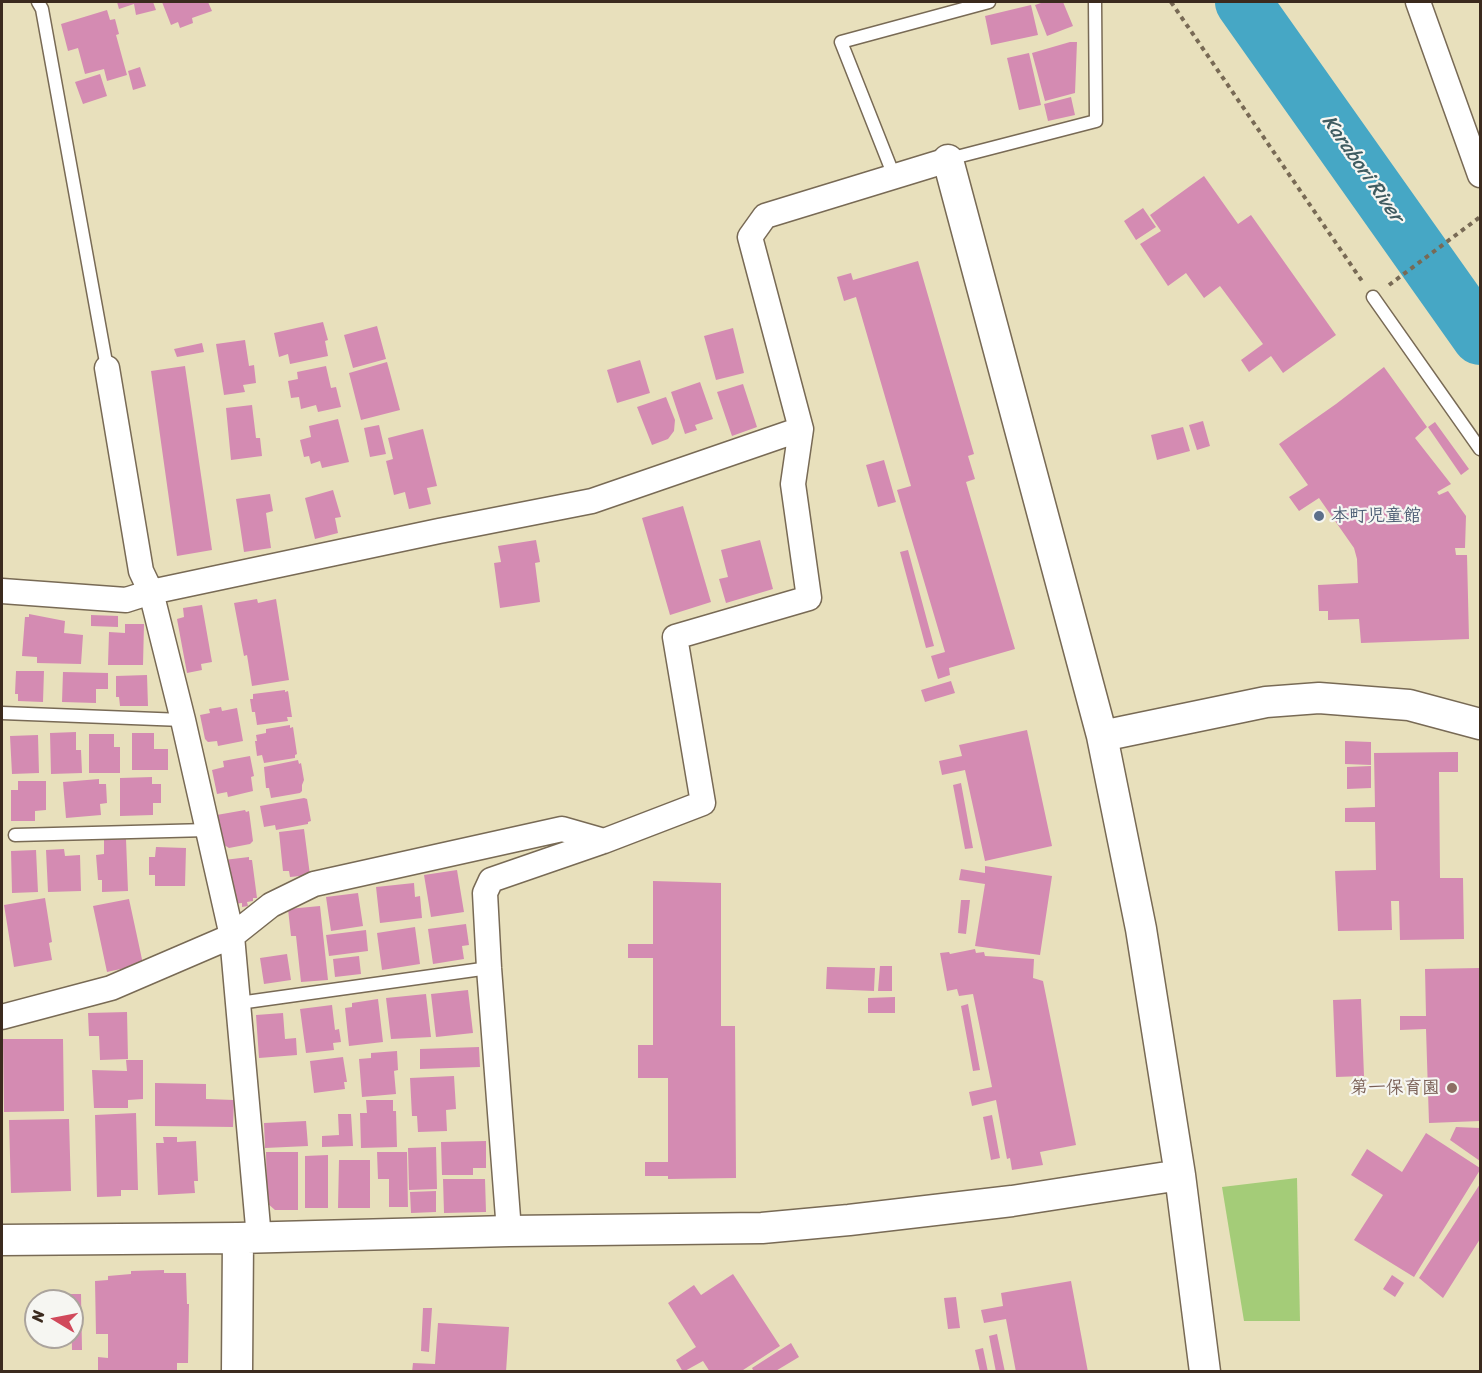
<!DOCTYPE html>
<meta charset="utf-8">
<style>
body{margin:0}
#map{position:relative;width:1482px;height:1373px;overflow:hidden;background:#e8e0bc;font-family:Sriracha,sans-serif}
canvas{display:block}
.frame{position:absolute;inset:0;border:3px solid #3b2a1e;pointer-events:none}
.north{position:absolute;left:24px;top:1289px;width:60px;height:60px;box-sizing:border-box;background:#f6f6f2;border:2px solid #aba49d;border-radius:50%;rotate:280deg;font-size:16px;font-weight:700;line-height:24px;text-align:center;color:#3b2a1e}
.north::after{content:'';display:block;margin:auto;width:21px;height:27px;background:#d1495b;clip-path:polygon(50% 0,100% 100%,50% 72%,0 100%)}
</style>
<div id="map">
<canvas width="1482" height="1373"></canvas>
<div class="frame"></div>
<div class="north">N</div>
</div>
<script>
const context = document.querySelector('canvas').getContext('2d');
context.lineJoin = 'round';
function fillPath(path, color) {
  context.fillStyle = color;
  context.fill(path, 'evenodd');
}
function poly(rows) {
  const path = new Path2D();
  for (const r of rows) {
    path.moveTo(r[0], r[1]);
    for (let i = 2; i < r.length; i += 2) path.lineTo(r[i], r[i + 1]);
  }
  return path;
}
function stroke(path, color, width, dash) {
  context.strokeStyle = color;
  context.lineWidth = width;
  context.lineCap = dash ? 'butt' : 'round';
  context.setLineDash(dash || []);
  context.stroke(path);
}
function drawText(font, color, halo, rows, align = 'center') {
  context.font = font + ' Sriracha,"Klee One",sans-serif';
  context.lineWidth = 4.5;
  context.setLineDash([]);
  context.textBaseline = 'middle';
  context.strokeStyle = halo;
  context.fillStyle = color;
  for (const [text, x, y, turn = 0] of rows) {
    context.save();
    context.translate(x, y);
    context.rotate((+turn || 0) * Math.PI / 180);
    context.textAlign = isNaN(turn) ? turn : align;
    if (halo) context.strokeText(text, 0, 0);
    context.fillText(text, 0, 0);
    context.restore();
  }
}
fillPath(poly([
 [1297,1178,1300,1321,1244,1321,1222,1187]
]), '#a4cc78');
stroke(poly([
 [1243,2,1480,337]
]), '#46a7c5', 56);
fillPath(poly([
 [117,2,153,2,156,10,136,15,134,4,119,9],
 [162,2,208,2,212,11,192,18,193,23,180,28,178,22,171,25],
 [1044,2,1063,2,1073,26,1047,36,1035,5],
 [1031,5,1038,35,991,45,985,16],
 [107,10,110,20,115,19,119,34,116,35,127,75,107,81,104,69,85,74,78,48,68,51,61,24],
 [1070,42,1077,42,1075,93,1045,101,1032,53],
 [1029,53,1041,105,1019,110,1007,58],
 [140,67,146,86,133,90,128,71],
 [100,74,107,96,83,104,75,82],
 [1071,97,1075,115,1048,121,1044,104],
 [1204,176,1238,224,1251,215,1336,335,1283,373,1271,356,1249,372,1241,360,1263,344,1220,286,1204,298,1186,273,1168,286,1140,244,1161,231,1150,215],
 [1143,208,1156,227,1136,240,1124,221],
 [918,261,974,454,968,456,975,479,966,482,1015,649,949,668,950,675,938,679,931,656,945,652,897,490,911,486,856,297,844,301,837,277,851,273,853,280],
 [323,322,328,340,325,341,328,356,290,364,288,354,279,357,274,333],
 [377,326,386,359,353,368,344,335],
 [733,328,744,373,716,380,704,336],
 [245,340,249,366,254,365,256,383,243,385,245,392,224,395,216,344],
 [202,343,204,352,177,357,174,349],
 [640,360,650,393,617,403,607,370],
 [387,362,400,410,361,420,349,373],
 [185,366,212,550,177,556,151,371],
 [326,366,331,388,336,387,341,407,318,412,316,405,301,409,299,397,291,398,288,381,298,379,297,372],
 [1384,367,1427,427,1415,438,1451,484,1437,492,1439,495,1448,491,1466,516,1465,548,1455,548,1456,555,1467,555,1469,639,1361,643,1359,619,1328,620,1328,611,1319,611,1318,585,1358,583,1357,559,1354,548,1319,498,1299,511,1289,497,1308,485,1279,444,1336,404],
 [700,382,713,419,695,425,697,430,685,434,671,392],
 [743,384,757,427,732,436,717,392],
 [666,397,675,420,674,431,668,439,652,445,637,407],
 [252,405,256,438,260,438,262,456,231,460,226,408],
 [338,419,349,462,322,468,320,461,311,464,309,456,304,457,300,440,311,437,309,426],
 [1203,421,1210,446,1197,450,1189,425],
 [1435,422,1469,469,1461,475,1428,427],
 [379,425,386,454,370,457,364,428],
 [1183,427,1190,451,1157,460,1151,435],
 [423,429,437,486,427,488,431,504,409,509,405,492,394,495,386,461,393,459,388,438],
 [884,460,896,502,878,507,866,465],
 [333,490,341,517,335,518,338,533,315,539,305,498],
 [270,494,273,511,266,513,271,548,244,552,236,499],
 [683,506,711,602,670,615,642,518],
 [536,540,540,562,535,563,540,602,500,608,494,563,501,562,498,546],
 [760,540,773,589,726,603,719,579,728,577,721,550],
 [908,550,934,646,926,648,900,552],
 [257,599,258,603,276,599,289,680,252,686,247,655,244,656,234,603],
 [202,605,212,662,201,664,202,670,187,673,177,619,184,617,183,608],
 [29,614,65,621,64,633,83,635,81,664,37,663,37,657,22,656,25,617,29,617],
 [91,615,118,616,118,627,91,626],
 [125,624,144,624,143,665,108,665,109,632,125,633],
 [16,671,44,671,43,702,18,701,18,694,15,694],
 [63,672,108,673,108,689,96,689,96,703,62,702],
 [147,675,148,706,120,706,119,697,116,697,116,676],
 [951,681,955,693,925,702,921,690],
 [285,690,285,692,288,691,292,717,287,717,288,721,257,725,255,712,252,712,250,699,253,699,253,694],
 [221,707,222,711,237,708,243,741,218,746,217,741,208,742,205,739,200,715,210,713,209,709],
 [290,725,290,728,293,727,297,754,295,755,295,758,264,763,262,755,257,756,255,741,257,741,256,735,266,733,266,729],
 [1027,730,1052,846,985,861,965,770,942,775,939,761,962,756,959,745],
 [76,732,76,750,81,750,82,773,51,774,50,733],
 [132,733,154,733,154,749,168,749,168,770,132,770],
 [89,734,114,734,114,747,120,747,120,773,89,773],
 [38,735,39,773,12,774,10,736],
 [1345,741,1371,742,1371,765,1345,764],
 [1458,752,1458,772,1439,772,1440,878,1463,878,1464,939,1400,940,1399,901,1391,901,1392,930,1338,931,1335,871,1376,870,1375,822,1345,822,1345,808,1375,807,1374,753],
 [250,756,254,776,251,777,253,791,228,797,227,792,217,794,212,770,224,767,223,761],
 [298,760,299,764,301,763,304,780,302,785,302,791,300,793,271,798,269,788,266,788,264,767],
 [1371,766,1371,788,1347,789,1347,767],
 [152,777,152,784,161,784,161,803,153,803,153,815,120,816,120,778],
 [99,779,99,784,106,784,107,803,100,804,101,815,66,818,63,782],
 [18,781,46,781,46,810,35,811,35,821,11,821,11,790,18,790],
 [961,783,973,848,965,849,953,785],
 [304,798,307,799,311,821,308,822,308,824,276,830,275,825,264,827,260,806],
 [245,810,246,812,249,811,253,841,250,844,229,848,221,843,211,816],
 [304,829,310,875,290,877,289,871,283,871,279,832],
 [126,839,128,891,102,892,102,880,98,880,96,855,104,854,104,840],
 [156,847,186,848,185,886,155,886,155,875,149,875,149,857,155,857],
 [64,849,65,856,80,855,81,891,48,892,46,850],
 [36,850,38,892,12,893,11,851],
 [249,857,249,860,252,860,257,898,253,898,253,901,247,902,248,906,242,907,242,903,232,904,224,860],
 [985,866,1052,876,1040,955,975,946,985,884,959,880,961,869,985,873],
 [457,870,464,912,431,917,424,875],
 [653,881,721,883,721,1026,735,1026,736,1178,668,1179,668,1176,645,1176,645,1162,668,1162,668,1078,638,1078,638,1045,653,1045,653,958,628,958,628,944,653,944],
 [414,883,415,897,420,896,422,918,380,923,376,887],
 [358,893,363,926,331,931,326,897],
 [45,898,52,942,49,943,52,960,14,967,4,905],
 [129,899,143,964,107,972,93,906],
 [961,900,970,900,966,934,958,933],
 [320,906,328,980,301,982,296,936,291,936,288,909],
 [466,924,469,945,462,946,464,959,433,964,428,929],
 [415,927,420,964,382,970,377,933],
 [366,930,368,951,329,956,326,935],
 [975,949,976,953,984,952,985,956,1034,959,1033,978,1043,981,1076,1145,1040,1152,1043,1165,1012,1170,1010,1158,1007,1159,996,1100,972,1106,969,1092,992,1087,973,994,959,996,957,989,947,991,940,953,949,952,950,954],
 [287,954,291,980,264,984,260,958],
 [359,956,361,974,335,977,333,959],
 [880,966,892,966,892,991,878,991],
 [827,967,875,968,874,991,826,989],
 [1480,968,1480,1121,1429,1123,1426,1029,1400,1030,1400,1016,1426,1016,1425,969],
 [468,990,473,1033,436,1037,431,994],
 [426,994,431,1037,391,1039,386,998],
 [895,997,895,1013,868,1013,868,998],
 [378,999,383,1042,349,1046,345,1008,352,1007,352,1003],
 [1361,999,1364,1076,1336,1077,1333,1000],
 [968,1004,980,1070,973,1071,961,1006],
 [332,1005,335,1030,339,1029,341,1042,333,1043,334,1050,306,1053,300,1009],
 [127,1012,128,1059,100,1060,99,1036,89,1036,88,1013],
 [283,1013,285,1039,296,1038,297,1055,259,1058,256,1015],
 [3,1039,63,1039,64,1111,4,1112],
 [479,1047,480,1067,420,1069,420,1049],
 [397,1051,398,1070,394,1071,396,1094,362,1097,359,1059,371,1058,371,1053],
 [343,1057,347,1082,344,1082,345,1089,314,1093,310,1061],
 [126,1060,143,1060,143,1099,128,1100,128,1108,94,1108,92,1070,127,1071],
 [454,1076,456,1109,446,1110,447,1131,418,1132,417,1116,412,1116,410,1078],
 [155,1083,206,1084,206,1099,234,1100,233,1127,155,1126],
 [366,1100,393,1100,393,1111,396,1111,397,1147,361,1148,360,1113,367,1113],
 [136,1113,138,1190,121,1190,121,1196,97,1197,95,1115],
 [338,1114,351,1114,353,1146,322,1147,322,1136,339,1135],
 [992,1115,1000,1158,991,1160,983,1117],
 [69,1119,71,1191,11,1193,9,1120],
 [306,1121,308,1146,265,1148,264,1123],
 [1456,1127,1480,1128,1480,1161,1450,1140],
 [1426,1133,1480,1168,1480,1170,1414,1277,1354,1240,1383,1195,1351,1175,1367,1149,1402,1172],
 [163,1137,177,1137,177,1142,196,1141,198,1181,194,1181,195,1193,158,1195,156,1143,164,1143],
 [486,1141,486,1168,473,1168,473,1175,442,1175,441,1142],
 [436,1147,437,1189,409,1190,408,1148],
 [266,1152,298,1152,298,1210,275,1210,267,1203],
 [377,1152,407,1152,408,1207,389,1207,389,1179,378,1179],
 [328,1155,328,1208,305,1208,305,1156],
 [339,1160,370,1160,370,1208,338,1208],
 [443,1179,485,1179,486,1212,444,1213],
 [1480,1184,1480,1239,1443,1298,1419,1278],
 [436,1191,436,1212,411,1213,410,1192],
 [164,1270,164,1273,186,1273,187,1304,189,1304,188,1363,177,1363,177,1372,98,1372,98,1357,108,1358,108,1334,96,1334,95,1281,108,1280,108,1276,131,1274,131,1271],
 [733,1274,780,1346,740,1372,710,1372,703,1361,683,1372,676,1360,696,1347,668,1303,694,1285,701,1295],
 [1392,1275,1404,1283,1395,1297,1383,1289],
 [1071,1281,1088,1372,1016,1372,1006,1319,984,1323,981,1310,1003,1306,1001,1293],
 [71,1294,81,1294,82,1350,72,1350],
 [956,1297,960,1328,948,1329,944,1298],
 [423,1308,432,1308,429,1352,421,1351],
 [438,1323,509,1327,506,1372,412,1372,413,1363,435,1364],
 [997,1334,1005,1372,996,1372,989,1336],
 [791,1343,799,1357,774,1372,754,1372,752,1368],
 [983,1348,988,1372,980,1372,975,1350]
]), '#d48bb2');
const service = poly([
 [38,2,42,9,107,368],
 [949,159,1096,121,1095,2],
 [894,176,841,42,989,2],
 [1373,297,1480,449],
 [2,713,183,720],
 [15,835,208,830],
 [239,1003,489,968]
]);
const minor = poly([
 [1418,2,1480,175],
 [107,368,141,571,151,592,183,720,232,936,259,1238],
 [2,591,126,600,151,592,439,531,592,501,801,429],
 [2,1017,111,988,232,936,271,905,314,884,562,829,604,841],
 [509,1231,489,968,485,893,491,880,604,841,703,803,675,637,809,598,793,484,801,429,750,237,765,216,948,160]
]);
const tertiary = poly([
 [948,160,1102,736,1141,929,1180,1175,1205,1372],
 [1102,736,1266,702,1319,698,1409,705,1480,724],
 [2,1240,238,1238,509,1231,762,1228,849,1220,1012,1201,1180,1175],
 [237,1372,238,1238]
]);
stroke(service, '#786a55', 15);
stroke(minor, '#786a55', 27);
stroke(tertiary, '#786a55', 33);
stroke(poly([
 [1171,2,1362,281],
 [1389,285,1480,217]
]), '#786a55', 4, [4.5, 4.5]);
stroke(service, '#fff', 12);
stroke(minor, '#fff', 24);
stroke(tertiary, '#fff', 30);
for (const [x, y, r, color] of [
 [1319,516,6,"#5c6f8a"],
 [1452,1088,6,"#8d6e63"]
]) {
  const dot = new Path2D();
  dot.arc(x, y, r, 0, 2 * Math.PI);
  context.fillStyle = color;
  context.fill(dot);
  stroke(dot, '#f6f6f2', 2);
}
drawText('bold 18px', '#4e5e75', '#f6f6f2', [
 ["本町児童館",1331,516]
], 'left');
drawText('bold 18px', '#785e54', '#f6f6f2', [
 ["第一保育園",1440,1088]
], 'right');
drawText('italic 20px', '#3f5c61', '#f6f6f2', [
 ["Karabori River",1362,169,55]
]);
</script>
